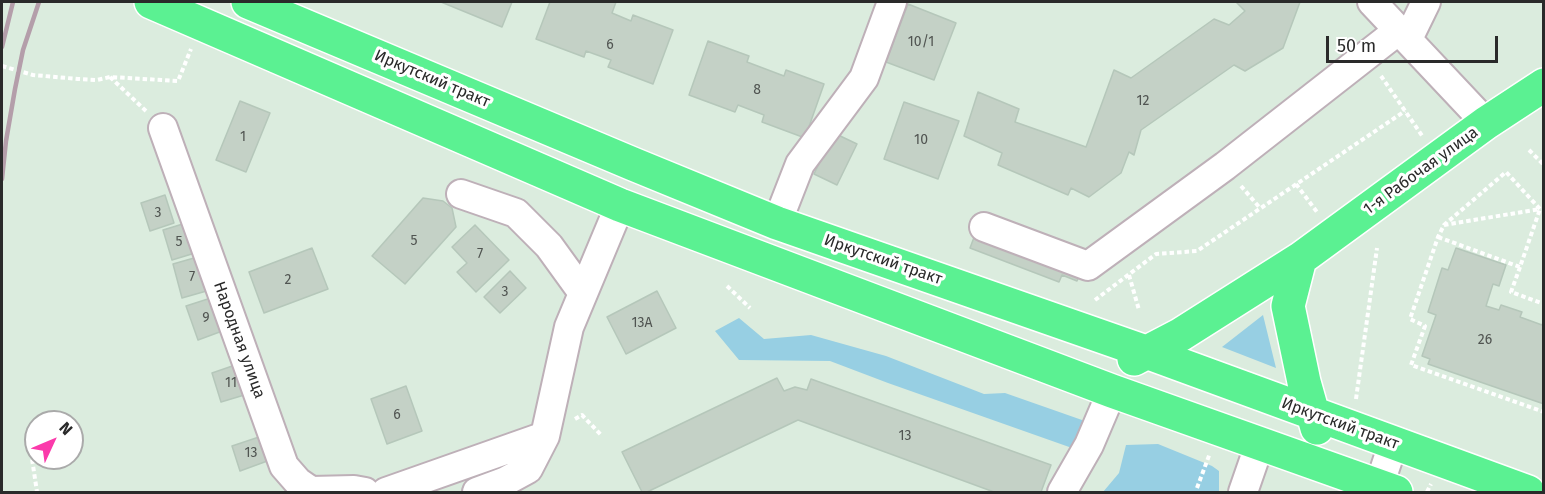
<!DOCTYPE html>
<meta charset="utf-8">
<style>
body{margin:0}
#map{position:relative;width:1545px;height:494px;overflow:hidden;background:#dbecde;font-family:"Fira Sans",sans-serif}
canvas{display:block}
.frame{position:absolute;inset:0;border:3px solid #2a2a2a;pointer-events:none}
.north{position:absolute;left:24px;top:410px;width:60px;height:60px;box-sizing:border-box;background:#fff;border:2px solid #aaa;border-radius:50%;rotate:46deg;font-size:16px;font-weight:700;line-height:24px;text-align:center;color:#2a2a2a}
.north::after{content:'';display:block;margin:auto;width:21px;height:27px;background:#fb3aab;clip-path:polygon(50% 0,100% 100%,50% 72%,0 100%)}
.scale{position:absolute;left:1326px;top:36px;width:172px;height:27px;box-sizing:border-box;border:3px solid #2a2a2a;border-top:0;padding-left:8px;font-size:18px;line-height:21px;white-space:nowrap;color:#2a2a2a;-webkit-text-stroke:4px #fff;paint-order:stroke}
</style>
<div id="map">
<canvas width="1545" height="494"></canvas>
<div class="frame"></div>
<div class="north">N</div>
<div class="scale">50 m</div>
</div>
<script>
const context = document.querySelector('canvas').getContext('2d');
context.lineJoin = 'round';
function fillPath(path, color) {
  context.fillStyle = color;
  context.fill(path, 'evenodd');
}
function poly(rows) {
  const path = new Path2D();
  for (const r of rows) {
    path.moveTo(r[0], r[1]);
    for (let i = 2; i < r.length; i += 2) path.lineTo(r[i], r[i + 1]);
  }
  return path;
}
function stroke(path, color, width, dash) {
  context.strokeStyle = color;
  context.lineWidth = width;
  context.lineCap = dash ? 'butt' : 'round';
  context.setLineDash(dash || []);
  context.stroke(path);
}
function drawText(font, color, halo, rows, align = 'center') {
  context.font = font + ' "Fira Sans",sans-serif';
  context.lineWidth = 6;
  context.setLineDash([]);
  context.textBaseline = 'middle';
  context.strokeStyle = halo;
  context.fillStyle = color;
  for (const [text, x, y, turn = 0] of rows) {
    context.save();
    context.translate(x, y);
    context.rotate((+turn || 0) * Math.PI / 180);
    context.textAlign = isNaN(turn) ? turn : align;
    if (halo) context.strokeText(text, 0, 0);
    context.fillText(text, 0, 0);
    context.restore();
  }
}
fillPath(poly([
 [1263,315,1276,368,1222,347],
 [739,318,764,339,811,335,886,356,984,394,1005,393,1082,420,1083,432,1072,448,888,383,830,361,739,360,715,331],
 [1158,444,1212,466,1219,471,1219,492,1103,492,1119,473,1126,445]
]), '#97cfe3');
const building = poly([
 [441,2,512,2,502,27,441,2],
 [550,2,616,2,612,13,631,21,633,15,673,30,653,84,608,67,611,60,586,51,584,57,536,39,550,2],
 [1236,2,1300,2,1283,48,1245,71,1234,65,1141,130,1134,155,1129,152,1121,173,1089,197,1071,188,1068,195,998,165,1002,153,964,136,978,92,1019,109,1015,122,1086,147,1114,70,1131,78,1214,19,1229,25,1245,11,1236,2],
 [908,4,956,23,934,80,886,62,908,4],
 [708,41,749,56,747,62,784,76,786,70,824,84,805,138,762,122,764,115,738,105,735,112,689,95,708,41],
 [240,101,270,113,246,172,216,160,240,101],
 [904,102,959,121,938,179,884,159,904,102],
 [834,133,857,144,837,185,814,174,834,133],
 [165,195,174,223,150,231,141,203,165,195],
 [423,198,443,201,452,208,456,227,405,284,372,256,423,198],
 [186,223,195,253,172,260,163,230,186,223],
 [475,225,509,260,476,292,457,272,467,263,452,247,475,225],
 [976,232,1081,272,1077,281,1062,275,1059,282,970,248,976,232],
 [312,248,328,289,264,313,249,272,312,248],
 [1456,248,1506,265,1499,286,1493,284,1486,306,1499,310,1501,305,1522,312,1520,317,1542,325,1544,320,1544,404,1428,364,1430,359,1422,356,1436,315,1428,312,1442,268,1448,270,1456,248],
 [201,256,210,290,182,298,173,264,201,256],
 [510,271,526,288,500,313,484,297,510,271],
 [657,291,676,328,626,354,607,317,657,291],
 [214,297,225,330,198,340,186,306,214,297],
 [241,363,251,393,221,402,212,373,241,363],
 [777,378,784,391,795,387,807,390,811,379,1051,465,1041,492,994,492,798,420,647,492,642,492,622,452,777,378],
 [406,386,422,431,387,444,371,399,406,386],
 [262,436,270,460,240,471,232,446,262,436]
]);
fillPath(building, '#c4d1c6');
stroke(building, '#b5c7ba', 1.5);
const minor = poly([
 [1372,2,1486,123],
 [1408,39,1426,2],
 [163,128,284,466,298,482,311,491,354,490,365,492],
 [461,194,516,213,549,246,583,293],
 [777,223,800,164,864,78,892,2],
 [984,227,1088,266,1225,166,1399,30],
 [386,492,545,436],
 [477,492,504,482,528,469,545,436,569,327,620,205],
 [1062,492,1089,445,1112,391],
 [1243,492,1260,443],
 [1377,492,1393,444]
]);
const major = poly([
 [151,2,620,205,1112,391,1396,492],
 [248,2,633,164,777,223,1146,352,1528,492],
 [1300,259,1288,306,1304,382,1317,428],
 [1134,359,1180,335,1300,259,1486,123,1544,85]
]);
stroke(minor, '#beb0b8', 32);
stroke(major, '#fff', 36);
stroke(poly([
 [2,66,33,75,78,79,97,80,110,77,178,81,191,49],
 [1381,76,1423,137],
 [110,77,146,111],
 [1529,150,1544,165],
 [1296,184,1317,212],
 [1241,186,1260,208],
 [1444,225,1540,209,1506,172,1444,225,1438,237,1410,319,1425,326,1411,365,1544,412],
 [1438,237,1520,267,1540,209],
 [1520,267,1511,292,1544,304],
 [1129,275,1139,310],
 [727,286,750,308],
 [1095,300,1156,254,1197,251,1405,111],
 [1356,399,1377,248],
 [575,419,582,415,602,436],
 [31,452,37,492],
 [1197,488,1210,453],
 [1427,492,1431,484]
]), '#fff', 4, [4.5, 3]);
stroke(minor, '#fff', 28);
stroke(major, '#5bf192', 33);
stroke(poly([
 [2,47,13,2],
 [2,179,6,141,15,89,23,50,39,2]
]), '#b49eaa', 4.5);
drawText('14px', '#505451', null, [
 ["10/1",921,42],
 ["6",610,45],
 ["8",757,90],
 ["12",1143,101],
 ["1",243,137],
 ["10",921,140],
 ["3",158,213],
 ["5",414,241],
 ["5",179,242],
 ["7",480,254],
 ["7",192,277],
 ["2",288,280],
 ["3",505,292],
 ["9",206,318],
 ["13А",642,323],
 ["26",1485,340],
 ["11",231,383],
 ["6",397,415],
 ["13",905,436],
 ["13",251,453]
]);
drawText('16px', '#2a2a2a', '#fff', [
 ["Иркутский тракт",432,79,23],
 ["1-я Рабочая улица",1421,171,-36],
 ["Иркутский тракт",883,260,19],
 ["Народная улица",239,340,70],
 ["Иркутский тракт",1340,424,20]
]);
</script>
